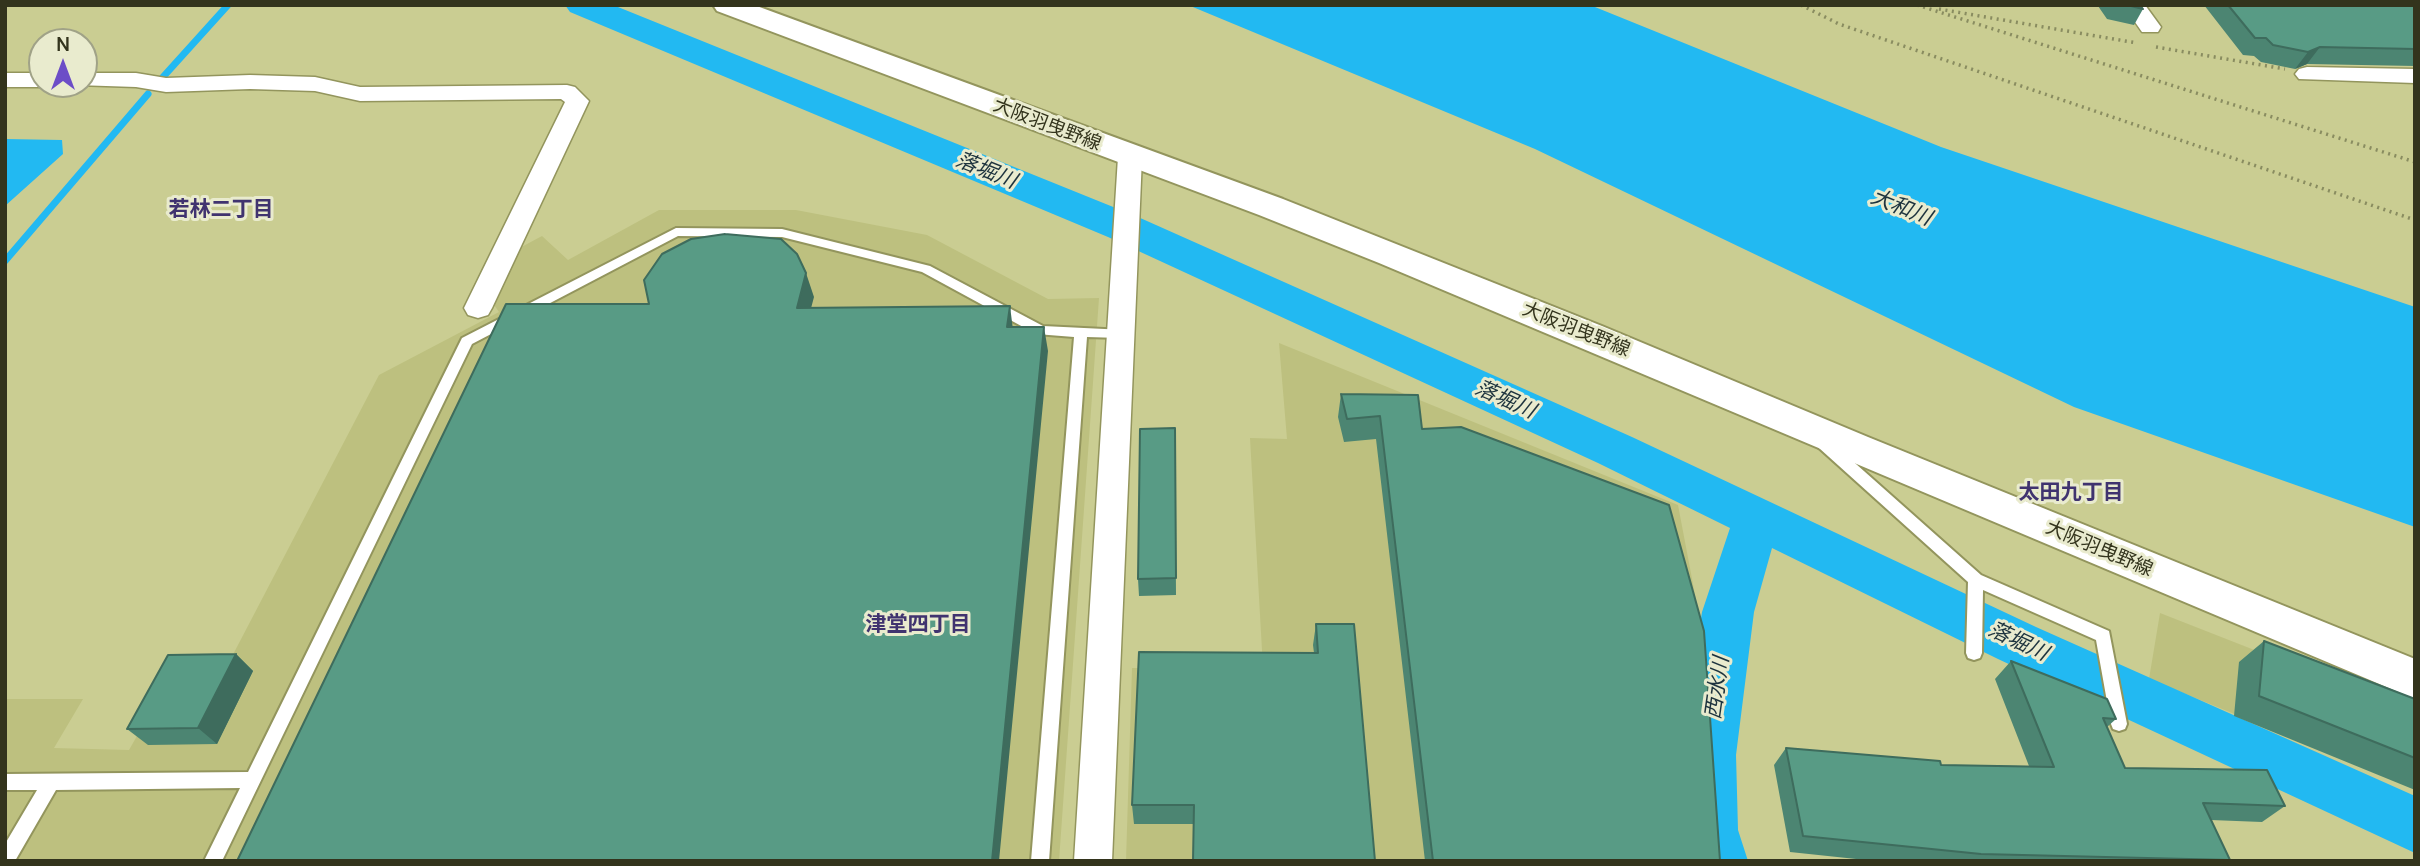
<!DOCTYPE html>
<meta charset="utf-8">
<style>
body{margin:0}
#map{position:relative;width:2420px;height:866px;overflow:hidden;background:#cacd92;font-family:Manrope,sans-serif}
canvas{display:block}
.frame{position:absolute;inset:0;border:7px solid #33341d;pointer-events:none}
.north{position:absolute;left:28px;top:28px;width:70px;height:70px;box-sizing:border-box;background:#e9ebce;border:2px solid #a0a287;border-radius:50%;rotate:0deg;font-size:19px;font-weight:700;line-height:28px;text-align:center;color:#33341d}
.north::after{content:'';display:block;margin:auto;width:24px;height:32px;background:#6c4dc7;clip-path:polygon(50% 0,100% 100%,50% 72%,0 100%)}
</style>
<div id="map">
<canvas width="2420" height="866"></canvas>
<div class="frame"></div>
<div class="north">N</div>
</div>
<script>
const context = document.querySelector('canvas').getContext('2d');
context.lineJoin = 'round';
function fillPath(path, color) {
  context.fillStyle = color;
  context.fill(path, 'evenodd');
}
function poly(rows) {
  const path = new Path2D();
  for (const r of rows) {
    path.moveTo(r[0], r[1]);
    for (let i = 2; i < r.length; i += 2) path.lineTo(r[i], r[i + 1]);
  }
  return path;
}
function stroke(path, color, width, dash) {
  context.strokeStyle = color;
  context.lineWidth = width;
  context.lineCap = dash ? 'butt' : 'round';
  context.setLineDash(dash || []);
  context.stroke(path);
}
function drawText(font, color, halo, rows, align = 'center') {
  context.font = font + ' Manrope,"Noto Sans JP",sans-serif';
  context.lineWidth = 6;
  context.setLineDash([]);
  context.textBaseline = 'middle';
  context.strokeStyle = halo;
  context.fillStyle = color;
  for (const [text, x, y, turn = 0] of rows) {
    context.save();
    context.translate(x, y);
    context.rotate((+turn || 0) * Math.PI / 180);
    context.textAlign = isNaN(turn) ? turn : align;
    if (halo) context.strokeText(text, 0, 0);
    context.fillText(text, 0, 0);
    context.restore();
  }
}
fillPath(poly([
 [659,210,796,210,927,235,1048,299,1099,298,1059,861,5,861,5,699,83,699,54,748,129,750,175,669,227,666,379,375,499,312,492,302,514,251,542,236,568,260],
 [1279,343,1678,505,1704,642,1710,861,1126,861,1132,668,1263,668,1250,438,1287,439],
 [2160,613,2415,713,2415,788,2149,679]
]), '#bdc07f');
fillPath(poly([
 [1188,5,1590,5,1941,147,2415,307,2415,527,2074,407,1535,149],
 [5,139,62,140,63,154,5,206]
]), '#22b9f2');
stroke(poly([
 [163,77,228,5],
 [5,261,148,94]
]), '#22b9f2', 7);
fillPath(poly([
 [565,5,613,5,1138,217,1632,437,2036,627,2415,796,2415,853,1998,659,1772,548,1754,612,1736,755,1738,830,1748,861,1688,861,1680,830,1680,755,1702,612,1730,528,1598,463,1108,237,570,12,565,5]
]), '#22b9f2');
const lane = poly([
 [676,228,782,229,930,266,1043,326,1125,330,1127,333,1120,338,1087,337,1049,861,1031,861,1074,337,1036,334,922,272,782,237,678,236,472,344,222,861,204,861,240,788,56,790,15,861,5,861,5,844,37,790,5,790,5,774,248,772,462,338,676,228],
 [1824,439,1829,440,1981,575,2109,631,2127,724,2125,729,2119,731,2113,729,2111,724,2096,640,1983,590,1982,653,1980,658,1974,660,1968,658,1966,653,1968,582,1819,448,1817,444,1819,440,1824,439]
]);
const street = poly([
 [2123,5,2145,5,2161,27,2158,32,2142,32,2123,5],
 [2307,67,2415,69,2415,83,2299,79,2295,74,2299,69,2307,67],
 [5,73,42,73,42,84,51,84,42,87,5,87,5,73],
 [84,73,136,73,166,78,250,75,315,77,360,87,567,85,575,87,589,101,492,308,488,315,478,318,468,315,464,308,565,102,561,99,360,101,315,91,250,89,166,92,136,87,76,85,84,84,84,73],
 [1130,149,1139,151,1142,157,1112,861,1074,861,1118,157,1121,151,1130,149]
]);
const secondary = poly([
 [713,5,754,5,1283,199,1602,326,1868,437,2415,659,2415,699,1379,263,1259,215,717,11,713,5]
]);
stroke(lane, '#93955d', 4);
stroke(street, '#93955d', 3);
stroke(secondary, '#93955d', 4);
stroke(poly([
 [1801,5,1839,24,2415,220],
 [1917,5,2415,162],
 [1939,9,2137,43],
 [2156,47,2285,69]
]), '#898c60', 3.5, [2, 4.5]);
fillPath(lane, '#fff');
fillPath(street, '#fff');
fillPath(secondary, '#fff');
fillPath(poly([
 [2071,5,2140,5,2143,9,2134,25,2107,19,2098,6],
 [2204,5,2415,5,2415,66,2307,64,2295,69,2261,62,2254,56,2243,55],
 [1341,394,1422,429,1720,861,1425,861,1376,439,1344,442,1338,417],
 [1175,446,1176,595,1139,596,1138,579],
 [1316,624,1354,624,1194,824,1134,824,1132,805,1314,653,1313,645],
 [2264,641,2415,699,2415,790,2234,716,2239,662],
 [236,654,253,671,217,744,148,745,127,729],
 [2011,661,2116,719,2107,727,2125,768,2285,806,2262,822,2211,820,2230,860,2228,861,1875,861,1790,852,1774,765,1786,748,1941,765,2029,766,1995,679]
]), '#4c8572');
fillPath(poly([
 [2320,47,2307,64,2295,69,2308,52],
 [806,273,814,297,805,331,797,308],
 [1010,306,1013,330,1007,327],
 [1044,327,1048,351,999,861,992,861],
 [236,654,253,671,217,744,198,728]
]), '#3e6c5d');
const building = poly([
 [2127,5,2140,5,2143,9,2127,5],
 [2228,5,2415,5,2415,49,2320,47,2308,52,2273,45,2266,38,2255,38,2228,5],
 [725,234,781,239,797,254,806,273,797,308,1010,306,1007,327,1044,327,992,861,237,861,506,304,649,304,644,280,662,254,691,239,725,234],
 [1341,394,1418,395,1422,429,1461,427,1669,505,1704,631,1720,861,1433,861,1380,416,1347,419,1341,394],
 [1175,428,1176,578,1138,579,1140,429,1175,428],
 [1316,624,1354,624,1375,861,1193,861,1194,805,1132,805,1139,652,1318,653,1316,624],
 [2264,641,2415,699,2415,758,2259,696,2264,641],
 [236,654,198,728,127,729,168,655,236,654],
 [2011,661,2107,699,2116,719,2103,718,2125,768,2267,770,2285,806,2203,803,2230,860,1981,854,1803,836,1786,748,1940,761,1941,765,2054,767,2011,661]
]);
fillPath(building, '#589b85');
stroke(building, '#3e6c5d', 2);
drawText('19px', '#33341d', '#e9ebce', [
 ["大阪羽曳野線",1047,125,21],
 ["大阪羽曳野線",1576,330,22],
 ["大阪羽曳野線",2099,549,23]
]);
drawText('italic 21px', '#1d333e', '#e9ebce', [
 ["落堀川",986,171,22],
 ["大和川",1901,208,22],
 ["落堀川",1505,400,24],
 ["落堀川",2018,642,25],
 ["西水川",1718,688,-82]
]);
drawText('bold 21px', '#40336f', '#e9ebce', [
 ["若林二丁目",221,210],
 ["太田九丁目",2071,493],
 ["津堂四丁目",918,625]
]);
</script>
